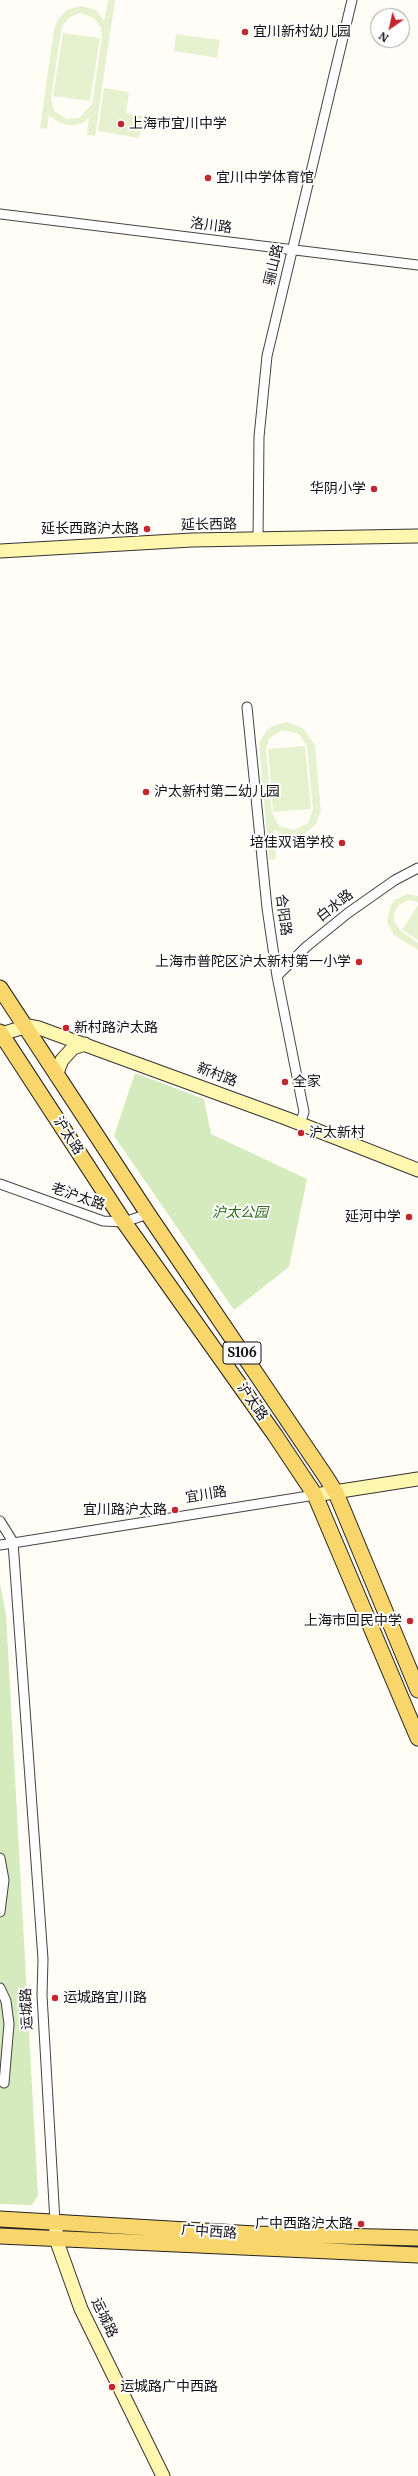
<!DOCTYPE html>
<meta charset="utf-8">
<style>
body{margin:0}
#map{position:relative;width:418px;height:2476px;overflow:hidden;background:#fffdf5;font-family:Merriweather,serif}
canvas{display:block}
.north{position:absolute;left:370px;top:8px;width:40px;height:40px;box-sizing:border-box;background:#fff;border:1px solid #a0a0a0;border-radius:50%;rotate:214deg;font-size:11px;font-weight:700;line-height:16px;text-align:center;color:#111}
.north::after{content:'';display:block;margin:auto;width:14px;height:18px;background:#c4262e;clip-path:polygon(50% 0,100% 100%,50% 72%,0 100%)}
</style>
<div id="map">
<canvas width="418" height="2476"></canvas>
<div class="north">N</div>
</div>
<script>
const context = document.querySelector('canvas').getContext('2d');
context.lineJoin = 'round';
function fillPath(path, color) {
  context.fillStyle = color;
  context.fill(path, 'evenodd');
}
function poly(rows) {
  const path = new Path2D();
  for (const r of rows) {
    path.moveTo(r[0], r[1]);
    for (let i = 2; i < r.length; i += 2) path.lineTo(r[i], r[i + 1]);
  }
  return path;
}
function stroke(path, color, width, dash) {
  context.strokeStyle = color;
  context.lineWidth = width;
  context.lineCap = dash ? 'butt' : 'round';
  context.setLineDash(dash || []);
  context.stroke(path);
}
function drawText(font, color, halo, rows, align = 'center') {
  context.font = font + ' Merriweather,"Noto Sans SC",serif';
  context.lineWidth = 4;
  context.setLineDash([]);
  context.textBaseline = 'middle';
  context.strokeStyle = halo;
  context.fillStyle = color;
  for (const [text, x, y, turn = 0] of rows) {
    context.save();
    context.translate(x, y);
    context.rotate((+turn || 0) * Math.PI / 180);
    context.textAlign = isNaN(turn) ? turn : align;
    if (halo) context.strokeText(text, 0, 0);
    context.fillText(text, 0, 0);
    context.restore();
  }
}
fillPath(poly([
 [135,1073,204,1099,211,1134,307,1179,289,1267,234,1310,114,1136],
 [0,1584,6,1614,38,2195,32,2205,0,2204]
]), '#d5ebbd');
fillPath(poly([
 [108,0,115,0,95,136,87,135,89,117,83,123,71,126,58,122,49,115,47,129,40,128,54,29,58,19,67,10,80,6,96,10,104,21],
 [80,13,94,18,101,28,102,37,92,104,79,118,67,119,54,111,51,98,62,26,70,17],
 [63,33,100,38,90,101,53,96],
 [176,34,220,40,217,58,174,51],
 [104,88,129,92,126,113,143,116,139,138,98,131],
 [287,722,303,728,315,745,321,811,316,824,302,836,286,836,274,830,276,859,269,860,259,743,266,731,272,726],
 [282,730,299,734,307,746,313,809,308,823,294,830,279,826,272,813,266,750,269,739],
 [305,746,311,809,273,812,268,749],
 [407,894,418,896,418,902,408,900,399,905,394,913,394,921,401,931,418,943,418,950,394,935,387,922,390,907,395,900],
 [418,905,418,940,402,930]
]), '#e6f2cf');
const street = poly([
 [0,214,418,265],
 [258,540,259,437,267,356,352,0],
 [247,707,267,908,277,976,304,1112,300,1124],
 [277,976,306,947,348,913,395,880,418,868],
 [0,1184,103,1221,124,1222,148,1214],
 [0,1521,13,1542,43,1959,42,1995,55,2222],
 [0,1545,315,1495],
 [0,1858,4,1880,0,1912],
 [0,1988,6,2001,9,2024,4,2083]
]);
const secondary = poly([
 [0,551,192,540,418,536],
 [1,1034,28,1026,39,1028,288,1119,418,1170],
 [56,1075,62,1060,73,1048,85,1044],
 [315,1495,418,1479],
 [56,2229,56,2239,81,2309,163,2476]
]);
const primary = poly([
 [0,988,148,1214,326,1477,336,1493,418,1690],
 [0,1032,124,1222,275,1435,315,1495,418,1738],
 [0,2219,255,2234,418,2238],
 [0,2236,418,2255]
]);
stroke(street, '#444', 11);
stroke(secondary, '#333', 15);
stroke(primary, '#222', 17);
stroke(street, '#fff', 9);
stroke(secondary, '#fff6b0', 13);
stroke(primary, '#f9d66b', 15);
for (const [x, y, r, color] of [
 [245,32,4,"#c4262e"],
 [121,124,4,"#c4262e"],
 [208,178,4,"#c4262e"],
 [374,489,4,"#c4262e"],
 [147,529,4,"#c4262e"],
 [146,792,4,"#c4262e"],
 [342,843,4,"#c4262e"],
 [359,962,4,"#c4262e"],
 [66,1028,4,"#c4262e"],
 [285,1082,4,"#c4262e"],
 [301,1133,4,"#c4262e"],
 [409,1217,4,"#c4262e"],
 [175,1510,4,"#c4262e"],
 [410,1621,4,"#c4262e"],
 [55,1998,4,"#c4262e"],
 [361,2224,4,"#c4262e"],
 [112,2387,4,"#c4262e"]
]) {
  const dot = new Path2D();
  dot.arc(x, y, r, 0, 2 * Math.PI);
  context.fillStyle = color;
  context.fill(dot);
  stroke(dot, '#fff', 1.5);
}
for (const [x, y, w] of [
 [242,1353,38]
]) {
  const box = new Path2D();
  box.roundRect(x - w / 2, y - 11, w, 22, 3);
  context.fillStyle = '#fff';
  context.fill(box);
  stroke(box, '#111', 1);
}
drawText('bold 13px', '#111', null, [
 ["S106",242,1353]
]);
drawText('14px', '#111', '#fff', [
 ["宜川新村幼儿园",253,32],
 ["上海市宜川中学",129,124],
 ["宜川中学体育馆",216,178],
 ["华阴小学",366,489,"right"],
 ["延长西路沪太路",139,529,"right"],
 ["沪太新村第二幼儿园",154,792],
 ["培佳双语学校",334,843,"right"],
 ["上海市普陀区沪太新村第一小学",351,962,"right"],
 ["新村路沪太路",74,1028],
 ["全家",293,1082],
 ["沪太新村",309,1133],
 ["延河中学",401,1217,"right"],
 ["宜川路沪太路",167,1510,"right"],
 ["上海市回民中学",402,1621,"right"],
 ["运城路宜川路",63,1998],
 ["广中西路沪太路",353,2224,"right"],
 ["运城路广中西路",120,2387]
], 'left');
drawText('14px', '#111', '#fff', [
 ["洛川路",211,226,7],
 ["骊山路",274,265,-77],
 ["延长西路",209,525,-1],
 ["白水路",335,906,-38],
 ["合阳路",283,915,82],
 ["新村路",217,1075,21],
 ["沪太路",68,1136,57],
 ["老沪太路",78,1197,19],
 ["沪太路",252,1402,55],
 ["宜川路",206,1495,-9],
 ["运城路",27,2009,-92],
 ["广中西路",209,2232,4],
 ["运城路",104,2318,65]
]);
drawText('italic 14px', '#2f6b1f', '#fff', [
 ["沪太公园",240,1213]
]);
</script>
